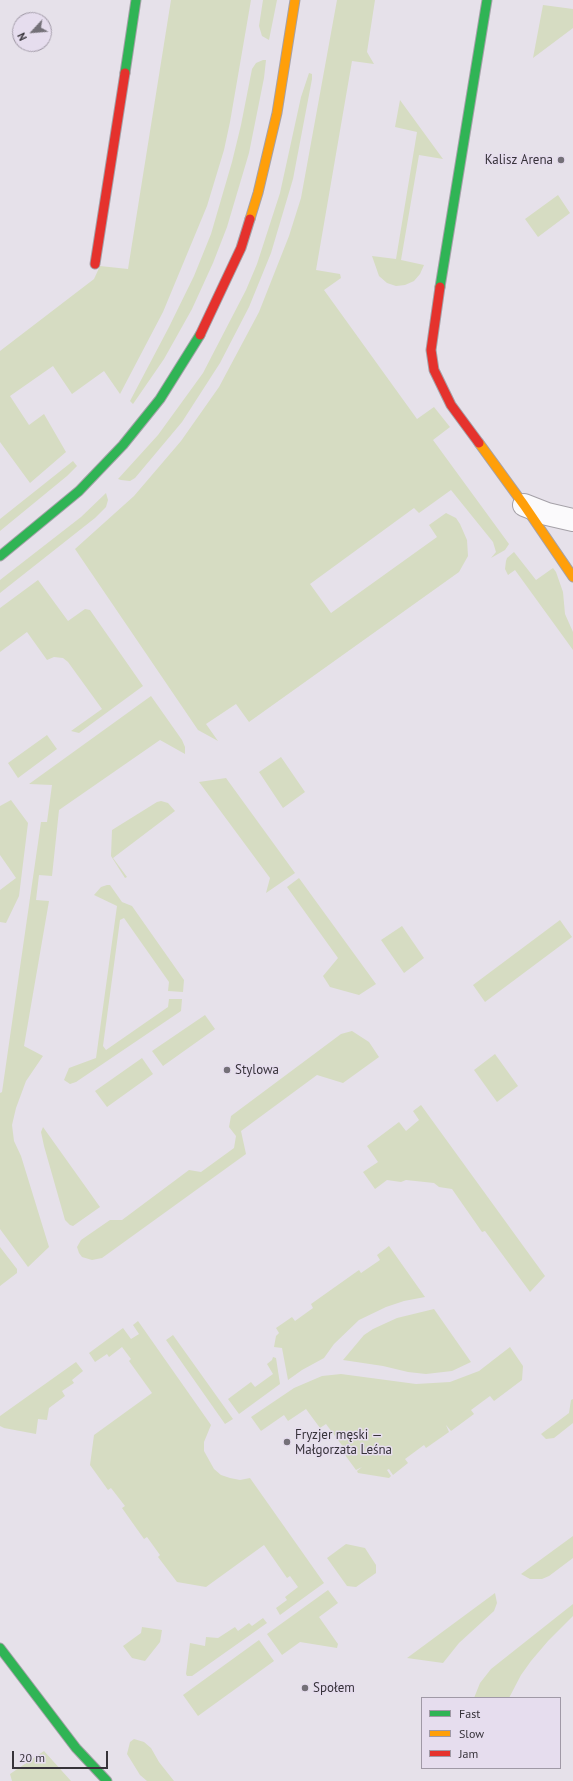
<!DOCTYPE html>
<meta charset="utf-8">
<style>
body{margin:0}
#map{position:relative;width:573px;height:1781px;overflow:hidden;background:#e6e1ea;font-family:"PT Sans",sans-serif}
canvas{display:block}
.legend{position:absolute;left:421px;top:1697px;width:140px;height:72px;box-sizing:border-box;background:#e6ddee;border:1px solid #a099a6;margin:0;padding:5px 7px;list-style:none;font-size:12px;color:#37333a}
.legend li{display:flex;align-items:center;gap:8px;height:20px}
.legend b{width:20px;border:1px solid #a099a6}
.north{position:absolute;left:12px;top:12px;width:40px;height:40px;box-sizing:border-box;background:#e6ddee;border:1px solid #a099a6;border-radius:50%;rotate:244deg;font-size:11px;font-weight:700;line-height:16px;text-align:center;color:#37333a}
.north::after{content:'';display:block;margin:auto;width:14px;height:18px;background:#747078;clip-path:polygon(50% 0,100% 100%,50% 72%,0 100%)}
.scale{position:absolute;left:12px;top:1751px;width:96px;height:18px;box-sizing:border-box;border:2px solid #37333a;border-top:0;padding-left:5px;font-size:12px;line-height:14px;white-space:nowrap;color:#37333a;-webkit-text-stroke:3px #e6ddee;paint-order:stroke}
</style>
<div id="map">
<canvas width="573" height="1781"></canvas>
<ul class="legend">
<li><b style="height:5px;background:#30b455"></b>Fast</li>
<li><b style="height:5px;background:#ff9f0a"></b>Slow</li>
<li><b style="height:5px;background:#e5322d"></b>Jam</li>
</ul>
<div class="north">N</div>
<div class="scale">20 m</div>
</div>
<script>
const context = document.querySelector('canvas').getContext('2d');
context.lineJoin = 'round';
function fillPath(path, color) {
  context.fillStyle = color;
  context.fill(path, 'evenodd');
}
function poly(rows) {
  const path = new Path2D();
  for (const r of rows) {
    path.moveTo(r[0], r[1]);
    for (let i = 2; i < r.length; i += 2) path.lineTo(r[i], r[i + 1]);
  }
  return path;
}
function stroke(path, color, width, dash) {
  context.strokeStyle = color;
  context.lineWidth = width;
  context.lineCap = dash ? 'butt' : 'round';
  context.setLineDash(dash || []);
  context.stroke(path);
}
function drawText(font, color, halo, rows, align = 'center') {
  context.font = font + ' "PT Sans",sans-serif';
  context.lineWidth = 3;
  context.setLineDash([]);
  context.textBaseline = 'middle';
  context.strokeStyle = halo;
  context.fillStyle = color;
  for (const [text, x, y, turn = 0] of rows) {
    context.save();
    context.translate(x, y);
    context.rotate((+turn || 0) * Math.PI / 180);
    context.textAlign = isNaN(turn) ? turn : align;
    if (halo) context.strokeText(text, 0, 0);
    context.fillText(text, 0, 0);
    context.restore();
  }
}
fillPath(poly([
 [171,0,251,0,230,122,224,150,207,206,163,312,120,394,104,371,72,394,53,366,10,396,29,425,44,414,66,452,30,483,0,442,0,351,94,279,100,266,128,269],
 [263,0,277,0,269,40,262,36,259,26],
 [337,0,375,0,367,52,374,64,352,61,316,270,340,274,341,278,324,290,417,419,434,407,450,427,433,440,509,544,505,550,491,558,496,552,493,542,451,490,419,513,414,508,310,584,331,613,437,537,429,525,446,513,456,518,460,524,467,540,468,556,459,572,249,722,236,704,206,724,218,741,198,730,75,549,134,496,181,441,219,387,259,312,289,236,301,198],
 [543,5,573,9,573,28,533,58],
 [263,60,266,60,264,78,249,153,227,227,213,263,192,309,164,359,133,404,130,401,169,327,194,276,211,234,232,162,241,125,252,69,256,63],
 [309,73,312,74,312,79,293,179,271,253,249,307,220,363,182,422,135,478,130,481,121,480,118,479,158,435,203,373,246,290,257,264,280,193,301,97],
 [400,100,443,159,419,155,401,260,424,265,420,274,414,281,405,285,396,286,387,283,379,276,372,256,396,259,417,132,395,127],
 [558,195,570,213,538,237,525,219],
 [73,461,77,466,67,476,0,531,0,519],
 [106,493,108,500,106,507,95,518,0,593,0,580,81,517],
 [514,552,536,580,553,568,556,572,563,592,565,614,573,632,573,650,515,570,508,575,505,569,506,561,507,558],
 [38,580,68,621,85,609,90,610,143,686,79,733,71,731,102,709,68,662,63,658,54,657,47,660,27,632,0,652,0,608],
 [151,696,182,740,185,747,185,754,160,740,59,810,52,876,39,875,36,900,49,901,24,1046,43,1056,26,1081,16,1108,12,1125,14,1141,21,1156,49,1247,28,1267,0,1229,0,1093,2,1092,41,822,47,822,52,785,29,784],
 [47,735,57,749,18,778,8,763],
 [281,757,305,792,283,808,259,772],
 [226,778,295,873,266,893,270,878,199,782],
 [11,800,28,823,19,896,6,923,0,922,0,890,16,878,0,855,0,806],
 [161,801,168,803,175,811,113,858,127,877,125,878,111,856,112,830,157,802],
 [299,878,376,984,359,995,330,987,323,976,338,958,287,887],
 [107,885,110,885,122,902,132,906,184,980,183,992,168,991,169,982,124,918,120,920,103,1046,106,1050,168,1007,169,999,182,999,181,1011,76,1082,70,1084,64,1080,69,1068,96,1058,117,906,94,895,101,887],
 [560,920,572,937,485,1002,473,985],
 [402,926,424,958,404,973,381,940],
 [205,1015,215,1029,163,1066,152,1051],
 [352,1031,369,1042,379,1057,343,1083,317,1075,241,1131,246,1154,102,1258,92,1260,82,1257,79,1253,77,1247,81,1240,110,1220,122,1220,189,1170,201,1172,234,1148,236,1136,229,1127,231,1116,341,1034],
 [495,1054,518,1086,497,1102,474,1070],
 [142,1058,153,1074,107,1107,95,1091],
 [421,1105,545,1276,530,1292,485,1231,482,1232,452,1189,439,1187,434,1183,406,1180,401,1182,387,1180,375,1189,363,1172,378,1162,367,1146,399,1122,406,1131,419,1120,413,1111],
 [43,1127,100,1207,73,1226,70,1225,65,1220,44,1146,41,1132],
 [389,1246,425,1297,404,1301,386,1307,359,1320,334,1344,324,1358,302,1370,288,1380,282,1348,274,1347,276,1336,279,1333,276,1328,292,1317,295,1321,313,1308,311,1304,359,1270,361,1273,380,1260,377,1255],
 [0,1247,17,1269,17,1273,0,1286],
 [434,1309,471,1362,452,1371,426,1374,408,1372,383,1366,343,1360,364,1335,373,1329,397,1318],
 [138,1321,211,1425,204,1442,204,1451,214,1469,221,1475,230,1478,240,1480,250,1478,324,1583,280,1615,276,1608,287,1600,285,1597,298,1587,290,1576,287,1578,264,1545,206,1587,177,1582,158,1557,160,1555,147,1537,144,1539,122,1508,125,1506,111,1488,108,1490,90,1465,94,1435,152,1393,129,1361,131,1359,122,1347,109,1357,107,1354,95,1362,89,1353,123,1328,131,1339,139,1334,133,1325],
 [173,1335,233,1419,225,1424,166,1340],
 [510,1347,523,1366,522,1380,494,1401,490,1396,471,1410,474,1414,451,1431,446,1425,449,1432,426,1448,424,1445,405,1459,408,1463,393,1475,389,1469,387,1470,391,1476,389,1478,358,1473,357,1471,362,1467,356,1470,345,1455,347,1452,326,1424,320,1428,306,1409,288,1421,284,1415,261,1431,251,1417,294,1388,322,1376,341,1374,416,1384,450,1382,479,1371],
 [273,1357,276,1358,280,1384,239,1414,228,1399,251,1382,255,1387,273,1374,267,1364,272,1360],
 [76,1362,83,1371,72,1380,74,1383,62,1391,65,1396,49,1408,47,1420,38,1419,36,1434,4,1428,0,1426,0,1416],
 [573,1399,573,1423,554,1438,546,1439,541,1434,569,1413,571,1400],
 [573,1536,573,1558,549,1576,542,1579,530,1579,521,1574],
 [346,1544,365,1548,376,1565,376,1573,356,1587,347,1586,327,1558],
 [328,1590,338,1603,319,1617,338,1644,337,1648,300,1642,282,1655,267,1634],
 [495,1593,497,1603,494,1611,459,1643,443,1663,407,1658],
 [573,1604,573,1616,548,1641,531,1661,521,1675,509,1698,474,1698,480,1683,491,1669],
 [263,1618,267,1623,192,1676,187,1676,186,1674,190,1643,205,1646,206,1637,218,1638,235,1627,238,1631,249,1623,252,1626],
 [142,1627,162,1630,160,1642,145,1661,132,1658,123,1646,141,1633],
 [259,1640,274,1661,198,1716,183,1695],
 [134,1739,144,1742,151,1748,159,1762,174,1781,147,1781,140,1775,127,1754,130,1742],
 [44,1751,71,1781,12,1781,10,1774]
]), '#d6dcc2');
const street = poly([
 [524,505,547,514,573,520]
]);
const fast = poly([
 [125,73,136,0],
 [440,287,487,0],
 [0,556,79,491,123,445,160,399,200,335],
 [0,1648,76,1748,107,1781]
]);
const slow = poly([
 [250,219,258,193,277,113,295,0],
 [479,443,524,505,573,577]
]);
const jam = poly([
 [95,264,125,73],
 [440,287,431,350,434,370,451,405,479,443],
 [200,335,241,248,250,219]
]);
stroke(street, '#a5a1a8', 24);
stroke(fast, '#a5a1a8', 11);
stroke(slow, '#a5a1a8', 11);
stroke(jam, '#a5a1a8', 11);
stroke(street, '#fbfafc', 22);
stroke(fast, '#30b455', 9);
stroke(slow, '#ff9f0a', 9);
stroke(jam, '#e5322d', 9);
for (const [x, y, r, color] of [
 [561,160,4,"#747078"],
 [227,1070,4,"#747078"],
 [287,1442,4,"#747078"],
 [305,1688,4,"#747078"]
]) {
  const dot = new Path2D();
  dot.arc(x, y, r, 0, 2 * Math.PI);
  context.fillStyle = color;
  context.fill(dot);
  stroke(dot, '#e6ddee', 1.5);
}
drawText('13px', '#37333a', '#e6ddee', [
 ["Kalisz Arena",553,160,"right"],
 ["Stylowa",235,1070],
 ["Fryzjer męski —",295,1435],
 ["Małgorzata Leśna",295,1450],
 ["Społem",313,1688]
], 'left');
</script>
